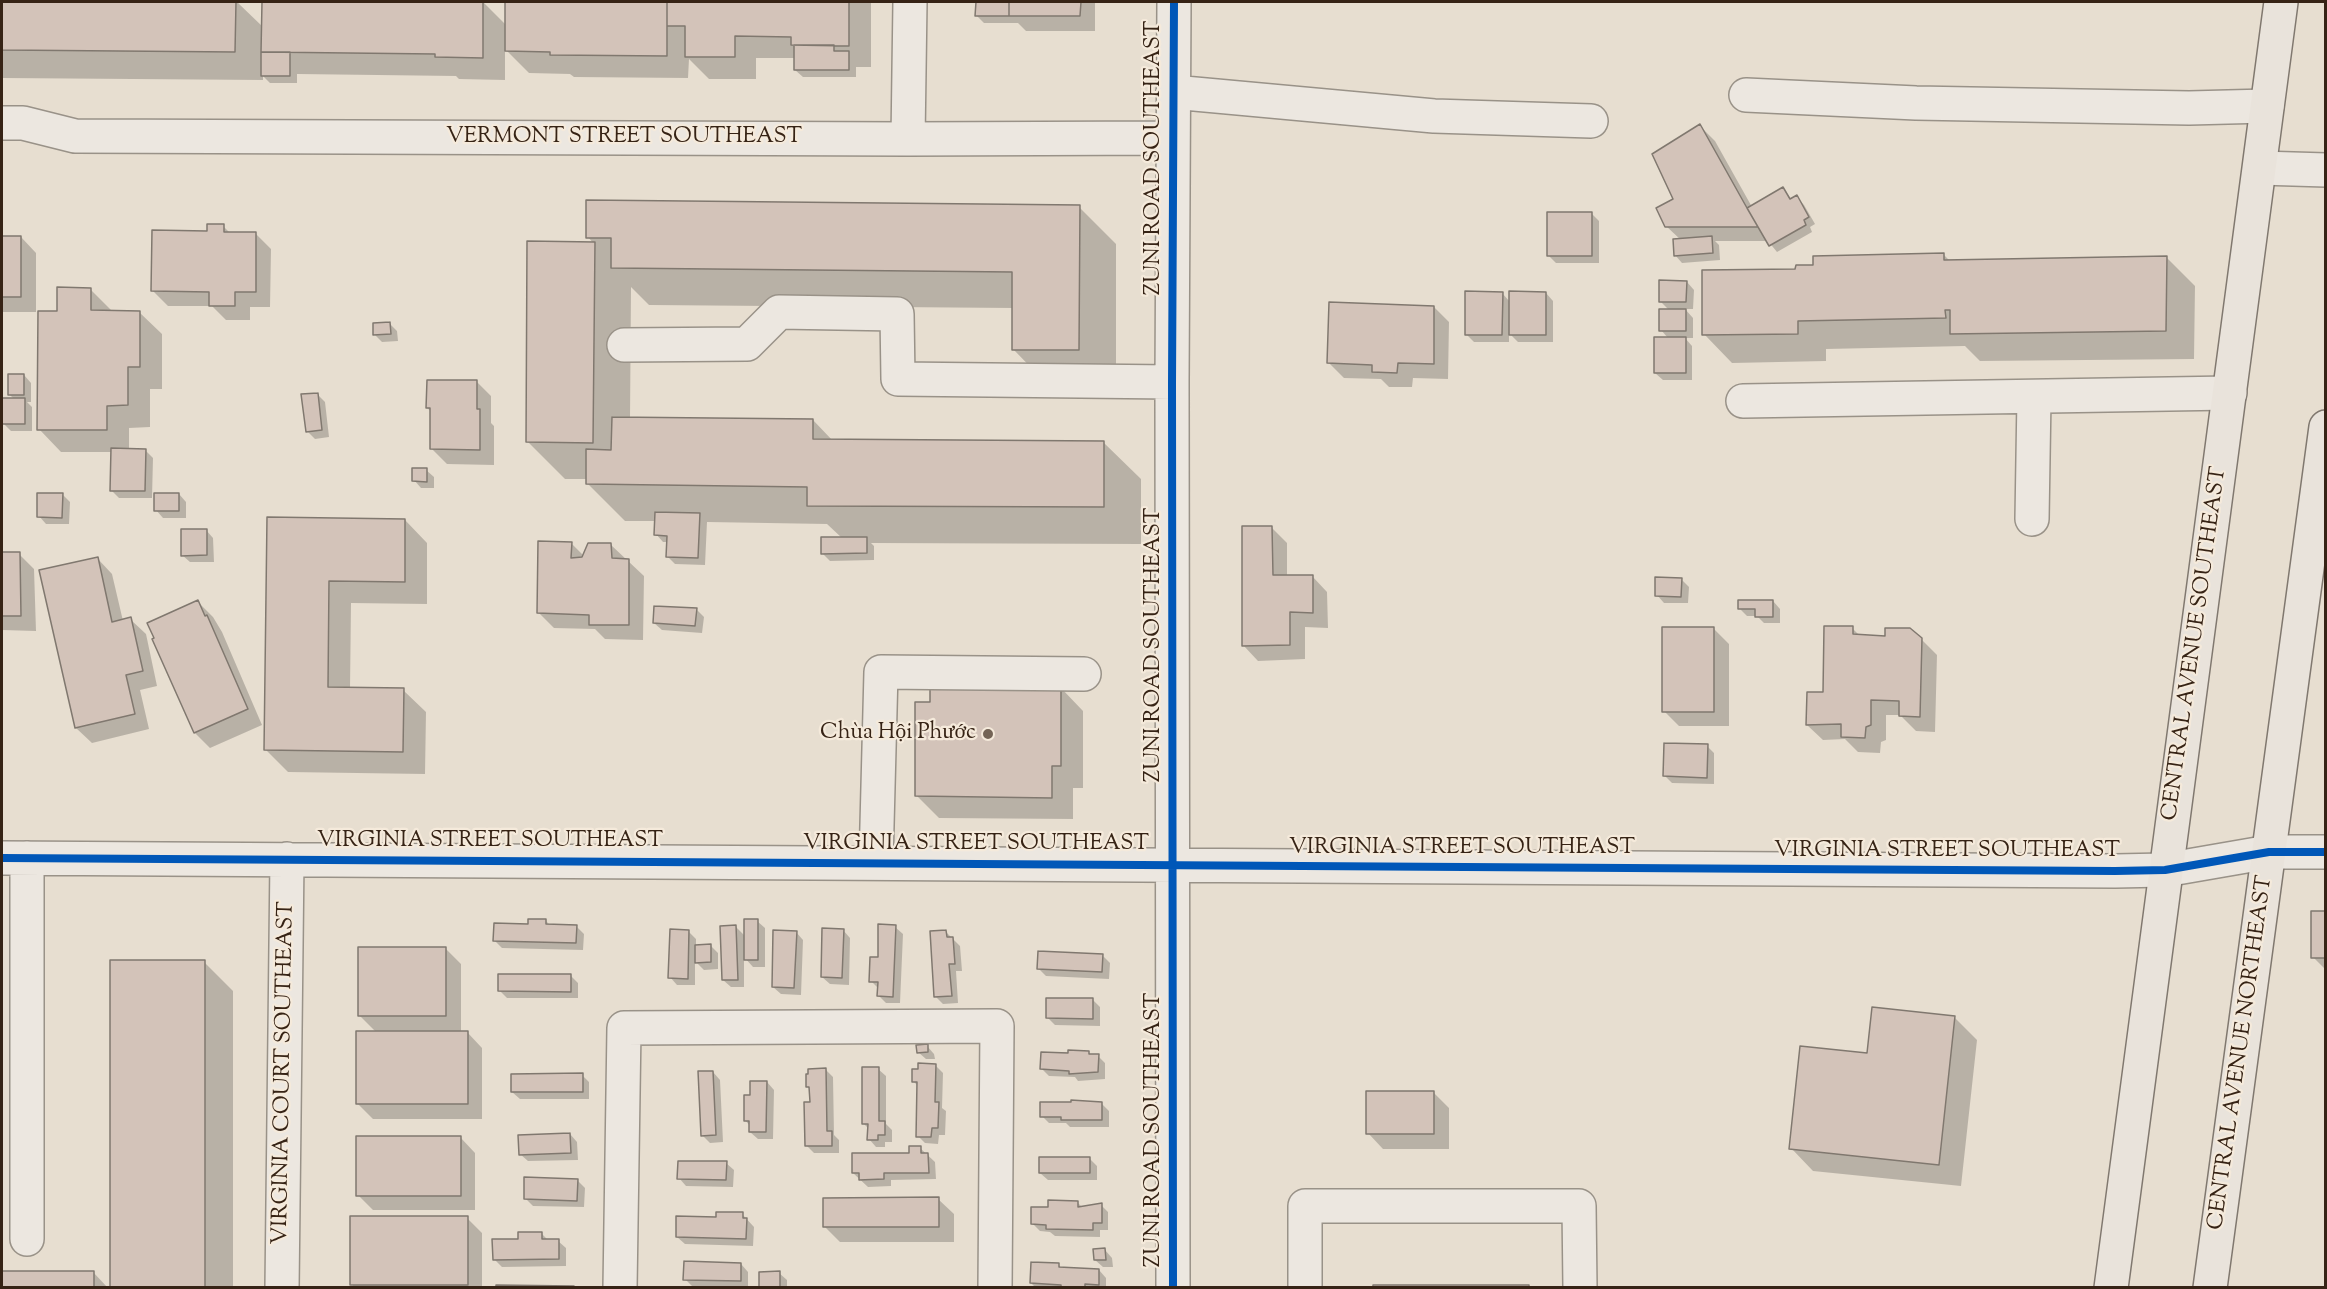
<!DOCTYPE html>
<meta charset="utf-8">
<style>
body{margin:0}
#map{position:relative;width:2327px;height:1289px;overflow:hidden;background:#e7ded0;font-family:"Sorts Mill Goudy",serif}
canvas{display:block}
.frame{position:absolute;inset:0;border:3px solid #362315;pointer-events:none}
</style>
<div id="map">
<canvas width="2327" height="1289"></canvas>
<div class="frame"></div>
</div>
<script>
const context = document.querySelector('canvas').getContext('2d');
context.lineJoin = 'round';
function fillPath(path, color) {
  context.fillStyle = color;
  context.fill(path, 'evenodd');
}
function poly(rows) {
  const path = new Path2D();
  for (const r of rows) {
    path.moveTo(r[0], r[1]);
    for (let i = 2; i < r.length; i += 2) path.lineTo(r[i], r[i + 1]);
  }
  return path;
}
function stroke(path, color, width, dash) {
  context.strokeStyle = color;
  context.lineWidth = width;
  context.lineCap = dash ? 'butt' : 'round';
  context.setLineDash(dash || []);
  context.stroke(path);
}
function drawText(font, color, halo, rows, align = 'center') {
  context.font = font + ' "Sorts Mill Goudy",serif';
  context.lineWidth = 4.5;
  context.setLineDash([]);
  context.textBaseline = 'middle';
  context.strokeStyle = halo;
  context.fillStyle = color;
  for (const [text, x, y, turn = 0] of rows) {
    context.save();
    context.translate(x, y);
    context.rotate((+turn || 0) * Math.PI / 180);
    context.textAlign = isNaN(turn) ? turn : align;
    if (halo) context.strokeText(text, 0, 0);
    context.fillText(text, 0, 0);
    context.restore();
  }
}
fillPath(poly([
 [2,2,237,2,263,27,263,2,483,2,507,26,507,2,871,2,871,67,856,67,856,77,803,77,795,70,795,58,756,58,756,79,709,79,689,59,688,78,574,77,570,74,529,73,505,49,505,80,459,79,456,76,297,74,297,83,270,83,263,76,263,80,2,78],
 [977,2,1095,2,1095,31,1026,31,1018,23,984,23,977,16],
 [1700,126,1715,141,1752,207,1783,189,1792,200,1797,197,1804,205,1815,224,1810,227,1812,232,1777,252,1768,241,1715,241,1719,245,1720,260,1682,263,1675,255,1681,240,1666,226],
 [1079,207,1116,244,1116,387,1050,387,1013,349,1013,308,649,305,631,287,630,419,813,420,833,441,1103,442,1141,479,1141,544,871,543,874,546,874,560,830,561,822,553,842,538,827,524,707,522,705,565,675,564,667,556,668,542,663,542,656,534,656,521,625,521,587,483,587,479,565,479,527,441,594,244,588,237],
 [1591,213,1599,221,1599,263,1556,263,1549,256],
 [223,226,231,234,256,234,271,249,270,307,250,307,250,320,226,320,212,306,168,306,153,291,208,232],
 [2,237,21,237,36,253,36,312,2,312],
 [1944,255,1950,261,2166,257,2195,286,2194,359,1980,361,1965,346,1826,349,1826,361,1732,363,1704,334,1797,270],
 [1687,282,1694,290,1693,309,1685,309,1693,318,1693,338,1685,338,1692,346,1692,380,1663,380,1655,373,1668,338,1661,330,1669,310,1661,302],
 [91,290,113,312,139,312,162,334,162,389,150,389,150,427,129,428,129,450,145,450,153,458,152,498,119,498,111,490,113,452,61,452,39,429,58,312],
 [1502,293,1510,302,1546,293,1553,301,1553,342,1518,342,1509,333,1509,342,1474,342,1466,334],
 [1434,307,1449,322,1448,379,1413,378,1412,387,1389,387,1381,379,1344,378,1329,363],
 [390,324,397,331,398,341,382,342,374,334],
 [24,375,31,383,31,402,27,402,32,407,32,431,11,431,4,424,14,399,9,394],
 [476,381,491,396,491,423,494,426,494,465,447,464,432,449,432,412,427,408],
 [317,394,325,402,329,437,315,439,307,431],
 [426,470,434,477,434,488,421,488,414,480],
 [62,494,70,502,69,524,46,524,39,516],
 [179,494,186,502,186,518,163,518,156,510],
 [268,519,405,520,427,543,427,604,351,603,350,689,403,690,426,712,425,774,288,772,266,750],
 [1271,527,1287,543,1287,577,1312,576,1327,592,1328,628,1305,627,1305,659,1258,661,1243,645],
 [206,530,213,538,214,562,190,562,182,555],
 [571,543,584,556,611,545,644,576,643,640,605,639,595,629,554,628,539,613],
 [2,554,19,554,34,569,36,631,2,630],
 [97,558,112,574,123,621,130,619,146,634,157,686,140,690,149,729,92,743,76,728,40,571],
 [1681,579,1689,587,1688,603,1664,603,1657,595],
 [1773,601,1780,609,1780,623,1764,623,1757,616,1747,616,1739,608],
 [198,602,213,617,222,632,262,725,210,748,195,733,154,640],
 [696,609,704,617,702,633,662,630,654,623],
 [1852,628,1860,636,1921,639,1937,655,1935,732,1916,731,1900,715,1886,715,1886,740,1881,742,1880,753,1858,752,1845,739,1823,740,1807,725,1824,693],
 [1714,629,1729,644,1729,726,1679,726,1664,711],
 [1061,688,1083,711,1083,788,1073,788,1073,819,939,818,917,796,931,703],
 [1707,746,1714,753,1714,784,1672,783,1664,775],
 [2326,912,2326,970,2313,957],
 [546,921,551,926,577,927,584,934,583,950,502,948,495,941],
 [757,921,765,928,765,967,753,967,744,957,744,987,731,987,723,980,736,927,746,937],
 [895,927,903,934,900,1003,886,1003,878,995,879,989,871,981],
 [843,930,850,938,849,985,830,984,822,977],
 [689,932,696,939,696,946,711,946,718,953,718,969,704,970,695,961,695,985,677,985,670,977],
 [796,932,803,940,801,995,781,994,773,987],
 [946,932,960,946,962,971,956,971,958,1003,943,1004,936,997],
 [446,949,461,964,461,1032,467,1032,482,1048,482,1119,373,1119,358,1104,376,1032,359,1015],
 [1102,955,1110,963,1109,979,1046,976,1039,969],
 [204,962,233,991,233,1288,112,1288],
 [571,976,578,983,578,998,507,998,499,990],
 [1093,1000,1100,1007,1100,1026,1055,1025,1048,1018],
 [1954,1017,1977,1040,1961,1186,1813,1171,1791,1148,1869,1055],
 [927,1046,934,1054,935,1059,926,1059,918,1052],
 [1088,1052,1091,1055,1098,1056,1105,1063,1105,1079,1078,1081,1075,1077,1049,1076,1042,1069,1042,1053],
 [935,1065,943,1073,942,1108,946,1111,945,1135,939,1135,938,1144,925,1143,918,1136,918,1086,914,1082],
 [878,1069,886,1076,886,1124,892,1130,892,1142,885,1142,885,1147,876,1147,869,1139,869,1129,863,1123],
 [826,1070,833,1077,834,1135,839,1140,839,1153,814,1153,806,1145,811,1104,810,1089,807,1086],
 [713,1072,720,1080,723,1142,710,1143,702,1135],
 [582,1075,589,1082,589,1099,520,1099,512,1092],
 [767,1082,774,1090,773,1139,758,1139,750,1132,750,1126,745,1120,752,1097],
 [1434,1093,1449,1108,1449,1149,1383,1149,1368,1133],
 [1102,1104,1109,1111,1109,1127,1070,1127,1066,1123,1049,1123,1042,1116],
 [570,1134,577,1142,578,1160,528,1161,520,1154],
 [460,1137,475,1153,475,1210,373,1210,358,1195],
 [920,1148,935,1162,936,1179,891,1180,891,1186,868,1187,853,1173,911,1154],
 [1090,1159,1097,1166,1097,1180,1048,1180,1040,1173],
 [726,1163,734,1170,733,1187,686,1186,679,1178],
 [577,1180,585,1188,584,1207,533,1206,525,1198],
 [938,1199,954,1214,954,1242,840,1242,825,1227],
 [1077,1202,1083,1208,1101,1205,1108,1212,1108,1230,1100,1230,1100,1237,1055,1236,1050,1232,1040,1231,1033,1224,1049,1209],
 [742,1214,754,1227,753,1246,685,1244,677,1237,718,1219],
 [467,1218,482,1233,482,1288,355,1288,352,1284],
 [542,1234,549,1241,558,1241,566,1248,566,1266,502,1267,495,1260,520,1240],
 [1105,1250,1112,1258,1113,1267,1103,1267,1095,1260],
 [741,1264,748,1272,748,1288,692,1286,685,1279],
 [1059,1265,1062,1269,1099,1270,1106,1278,1106,1288,1036,1288,1031,1283],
 [2,1272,93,1272,108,1288,2,1288],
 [779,1273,787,1280,787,1288,759,1288]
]), '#0003');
const building = poly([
 [2,2,236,2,235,52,2,50,2,2],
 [262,2,483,2,483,58,435,57,435,54,261,52,262,2],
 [505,2,667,2,667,56,550,55,550,52,505,51,505,2],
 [667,2,849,2,849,46,791,45,791,37,735,36,735,57,685,57,685,26,667,26,667,2],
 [976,2,1009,2,1009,16,975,16,976,2],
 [1009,2,1081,2,1080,16,1009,16,1009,2],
 [794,45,834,45,834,51,849,51,849,70,794,70,794,45],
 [261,52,290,52,290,76,261,76,261,52],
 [1700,124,1747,208,1758,227,1665,227,1656,208,1673,199,1652,154,1700,124],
 [1783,187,1790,199,1797,195,1809,217,1804,220,1806,225,1769,246,1747,208,1783,187],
 [586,200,1080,205,1079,350,1012,350,1012,272,611,268,611,238,586,238,586,200],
 [1547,212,1592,212,1592,256,1547,256,1547,212],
 [207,224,224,224,224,232,256,232,256,292,235,292,235,306,209,306,209,292,151,291,152,230,207,231,207,224],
 [2,236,21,236,21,297,2,297,2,236],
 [1712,236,1713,253,1674,256,1673,239,1712,236],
 [527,241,595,242,593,443,526,442,527,241],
 [1944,253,1944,260,2167,256,2166,331,1950,334,1950,310,1945,310,1946,318,1798,321,1798,334,1702,335,1702,270,1795,269,1796,265,1813,265,1813,256,1944,253],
 [1659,280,1687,281,1686,302,1659,302,1659,280],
 [57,287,91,288,91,310,140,311,140,367,128,367,128,405,107,406,107,430,37,430,38,311,57,311,57,287],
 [1465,291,1503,292,1502,335,1465,335,1465,291],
 [1509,291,1546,292,1546,335,1509,335,1509,291],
 [1329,302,1434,306,1434,364,1398,363,1397,373,1372,372,1372,365,1327,363,1329,302],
 [1659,309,1686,309,1686,331,1659,331,1659,309],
 [390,322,391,334,373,335,373,323,390,322],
 [1654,337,1686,337,1686,373,1654,373,1654,337],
 [8,374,24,374,24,395,8,395,8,374],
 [427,380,477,380,477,409,480,409,480,450,430,449,430,408,426,408,427,380],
 [318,393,322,430,306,432,301,394,318,393],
 [2,398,25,398,25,424,2,424,2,398],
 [612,417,813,419,813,439,1104,441,1104,507,807,506,807,487,586,484,586,449,611,450,612,417],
 [111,448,146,449,145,491,110,491,111,448],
 [412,468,427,468,427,482,412,481,412,468],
 [37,493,63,493,62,518,37,517,37,493],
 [154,493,179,493,179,511,154,511,154,493],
 [655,512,700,513,698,558,666,557,667,536,654,535,655,512],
 [267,517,405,519,405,582,329,581,328,687,404,688,403,752,264,750,267,517],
 [1242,526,1272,526,1273,575,1313,575,1313,613,1290,612,1290,645,1242,646,1242,526],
 [181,529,207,529,207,555,181,556,181,529],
 [821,537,867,537,867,553,821,554,821,537],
 [538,541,572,542,571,558,582,557,588,543,611,543,612,558,629,559,629,625,589,625,589,615,537,613,538,541],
 [2,552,20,552,21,616,2,616,2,552],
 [98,557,112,622,131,617,143,671,126,675,135,714,75,728,39,570,98,557],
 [1655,577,1682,578,1681,597,1655,596,1655,577],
 [198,600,205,616,207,615,248,709,194,733,152,639,154,638,147,623,198,600],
 [1738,600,1773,600,1773,617,1755,617,1755,609,1738,609,1738,600],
 [654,606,697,608,695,626,653,623,654,606],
 [1824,626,1853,626,1853,634,1885,636,1885,628,1910,628,1922,638,1920,717,1899,716,1899,701,1871,700,1871,725,1866,727,1865,738,1841,737,1841,724,1806,725,1807,692,1823,692,1824,626],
 [1662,627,1714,627,1714,712,1662,712,1662,627],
 [930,686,1061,687,1061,766,1052,766,1052,798,915,796,915,702,930,702,930,686],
 [1664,743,1708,744,1707,778,1663,776,1664,743],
 [2311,911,2326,911,2326,958,2311,958,2311,911],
 [528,919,546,919,546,924,577,925,576,943,493,941,494,923,528,924,528,919],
 [744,919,758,919,758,960,744,960,744,919],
 [878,924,896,925,893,997,877,996,878,982,869,982,870,957,878,957,878,924],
 [736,925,738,980,722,980,720,926,736,925],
 [822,928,844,929,842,978,821,977,822,928],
 [670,929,689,930,688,979,668,978,670,929],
 [773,930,797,931,794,988,772,987,773,930],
 [946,930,947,937,953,937,955,964,949,964,952,996,934,997,930,931,946,930],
 [711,944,711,962,695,963,695,945,711,944],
 [358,947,446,947,446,1016,358,1016,358,947],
 [1038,951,1103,954,1102,972,1037,969,1038,951],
 [110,960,205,960,205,1288,110,1288,110,960],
 [498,974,571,974,571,992,498,991,498,974],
 [1046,998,1093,998,1093,1019,1046,1018,1046,998],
 [1872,1007,1955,1016,1939,1165,1789,1149,1800,1046,1867,1053,1872,1007],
 [356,1031,468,1031,468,1104,356,1104,356,1031],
 [928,1044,928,1052,917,1053,916,1045,928,1044],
 [1068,1050,1089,1051,1089,1054,1099,1054,1098,1072,1069,1074,1069,1071,1040,1069,1041,1052,1068,1053,1068,1050],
 [918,1063,936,1064,935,1102,939,1102,938,1128,932,1128,931,1137,916,1137,917,1082,912,1082,912,1069,918,1069,918,1063],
 [862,1067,879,1067,879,1121,885,1121,885,1135,878,1135,878,1140,867,1140,868,1124,862,1124,862,1067],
 [826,1068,827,1131,832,1131,832,1146,805,1146,804,1102,810,1102,809,1087,806,1087,806,1074,808,1074,808,1069,826,1068],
 [698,1071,713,1071,716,1135,701,1136,698,1071],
 [583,1073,583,1092,511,1092,511,1074,583,1073],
 [750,1081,767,1081,766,1132,749,1132,749,1121,744,1121,744,1095,750,1095,750,1081],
 [1366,1091,1434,1091,1434,1134,1366,1134,1366,1091],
 [1071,1100,1102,1102,1102,1120,1061,1120,1061,1117,1040,1117,1040,1102,1071,1102,1071,1100],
 [570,1133,571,1153,519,1155,518,1135,570,1133],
 [356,1136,461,1136,461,1196,356,1196,356,1136],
 [909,1146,921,1146,921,1153,928,1153,929,1173,884,1173,884,1179,859,1180,859,1173,852,1173,852,1153,909,1153,909,1146],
 [1039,1157,1090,1157,1090,1173,1039,1173,1039,1157],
 [678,1161,727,1161,726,1180,677,1179,678,1161],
 [524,1177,578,1179,577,1201,524,1199,524,1177],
 [939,1197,939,1227,823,1227,823,1198,939,1197],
 [1048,1200,1078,1201,1078,1207,1102,1203,1102,1223,1093,1223,1093,1230,1046,1229,1046,1225,1031,1224,1031,1207,1048,1207,1048,1200],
 [716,1212,743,1212,743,1218,747,1218,746,1239,676,1237,676,1216,716,1217,716,1212],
 [350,1216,468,1216,468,1285,350,1285,350,1216],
 [518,1232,542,1232,542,1239,559,1239,559,1259,493,1260,492,1239,518,1239,518,1232],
 [1105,1248,1106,1260,1094,1260,1093,1249,1105,1248],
 [684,1261,741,1263,741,1281,683,1280,684,1261],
 [1031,1262,1059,1263,1059,1267,1099,1269,1099,1285,1085,1284,1085,1288,1061,1288,1061,1285,1030,1283,1031,1262],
 [2,1271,94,1271,94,1288,2,1288,2,1271],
 [780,1271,780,1288,759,1288,759,1272,780,1271],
 [496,1285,574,1286,496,1288,496,1285],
 [1373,1285,1529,1285,1529,1288,1373,1288,1373,1285]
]);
fillPath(building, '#d3c3b9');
stroke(building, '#80786f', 1.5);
const minor = poly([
 [1173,92,1434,116,1591,121],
 [1746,95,1916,103,2189,108,2267,106],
 [2,123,23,123,75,136,908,139,1173,138],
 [908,139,910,2],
 [2260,168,2326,170],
 [624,345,747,344,779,312,897,314,898,379,1172,382],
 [1743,401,2230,393],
 [2032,519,2034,397],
 [2,858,2115,871,2165,870,2269,852,2326,852],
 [27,858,27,1239],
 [876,863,881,672,1084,674],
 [282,1288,287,859],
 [620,1288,624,1028,997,1026,995,1288],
 [1173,1288,1172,382,1174,2],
 [1305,1288,1305,1206,1579,1206,1580,1288]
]);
const major = poly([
 [2111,1288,2281,2],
 [2210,1288,2326,427]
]);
stroke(minor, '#999288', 36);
stroke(major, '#80786f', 36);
stroke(minor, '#ece7e0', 33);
stroke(major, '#e9e3db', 33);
stroke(poly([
 [2,858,2115,871,2165,870,2269,852,2326,852],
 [1173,1288,1172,382,1174,2]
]), '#0057b8', 8);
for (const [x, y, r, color] of [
 [988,734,6,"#746456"]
]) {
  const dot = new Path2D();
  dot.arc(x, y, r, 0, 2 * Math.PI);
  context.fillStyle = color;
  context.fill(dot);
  stroke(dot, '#f5eadb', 2);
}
drawText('22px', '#362315', '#f5eadb', [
 ["VERMONT STREET SOUTHEAST",624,138],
 ["ZUNI ROAD SOUTHEAST",1155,158,-90],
 ["CENTRAL AVENUE SOUTHEAST",2196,644,-82],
 ["ZUNI ROAD SOUTHEAST",1155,645,-90],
 ["VIRGINIA STREET SOUTHEAST",490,842],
 ["VIRGINIA STREET SOUTHEAST",976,845],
 ["VIRGINIA STREET SOUTHEAST",1462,849],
 ["VIRGINIA STREET SOUTHEAST",1947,852],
 ["CENTRAL AVENUE NORTHEAST",2242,1053,-82],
 ["VIRGINIA COURT SOUTHEAST",285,1073,-89],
 ["ZUNI ROAD SOUTHEAST",1155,1130,-90]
]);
drawText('22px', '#362315', '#f5eadb', [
 ["Chùa Hội Phước",976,734]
], 'right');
</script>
